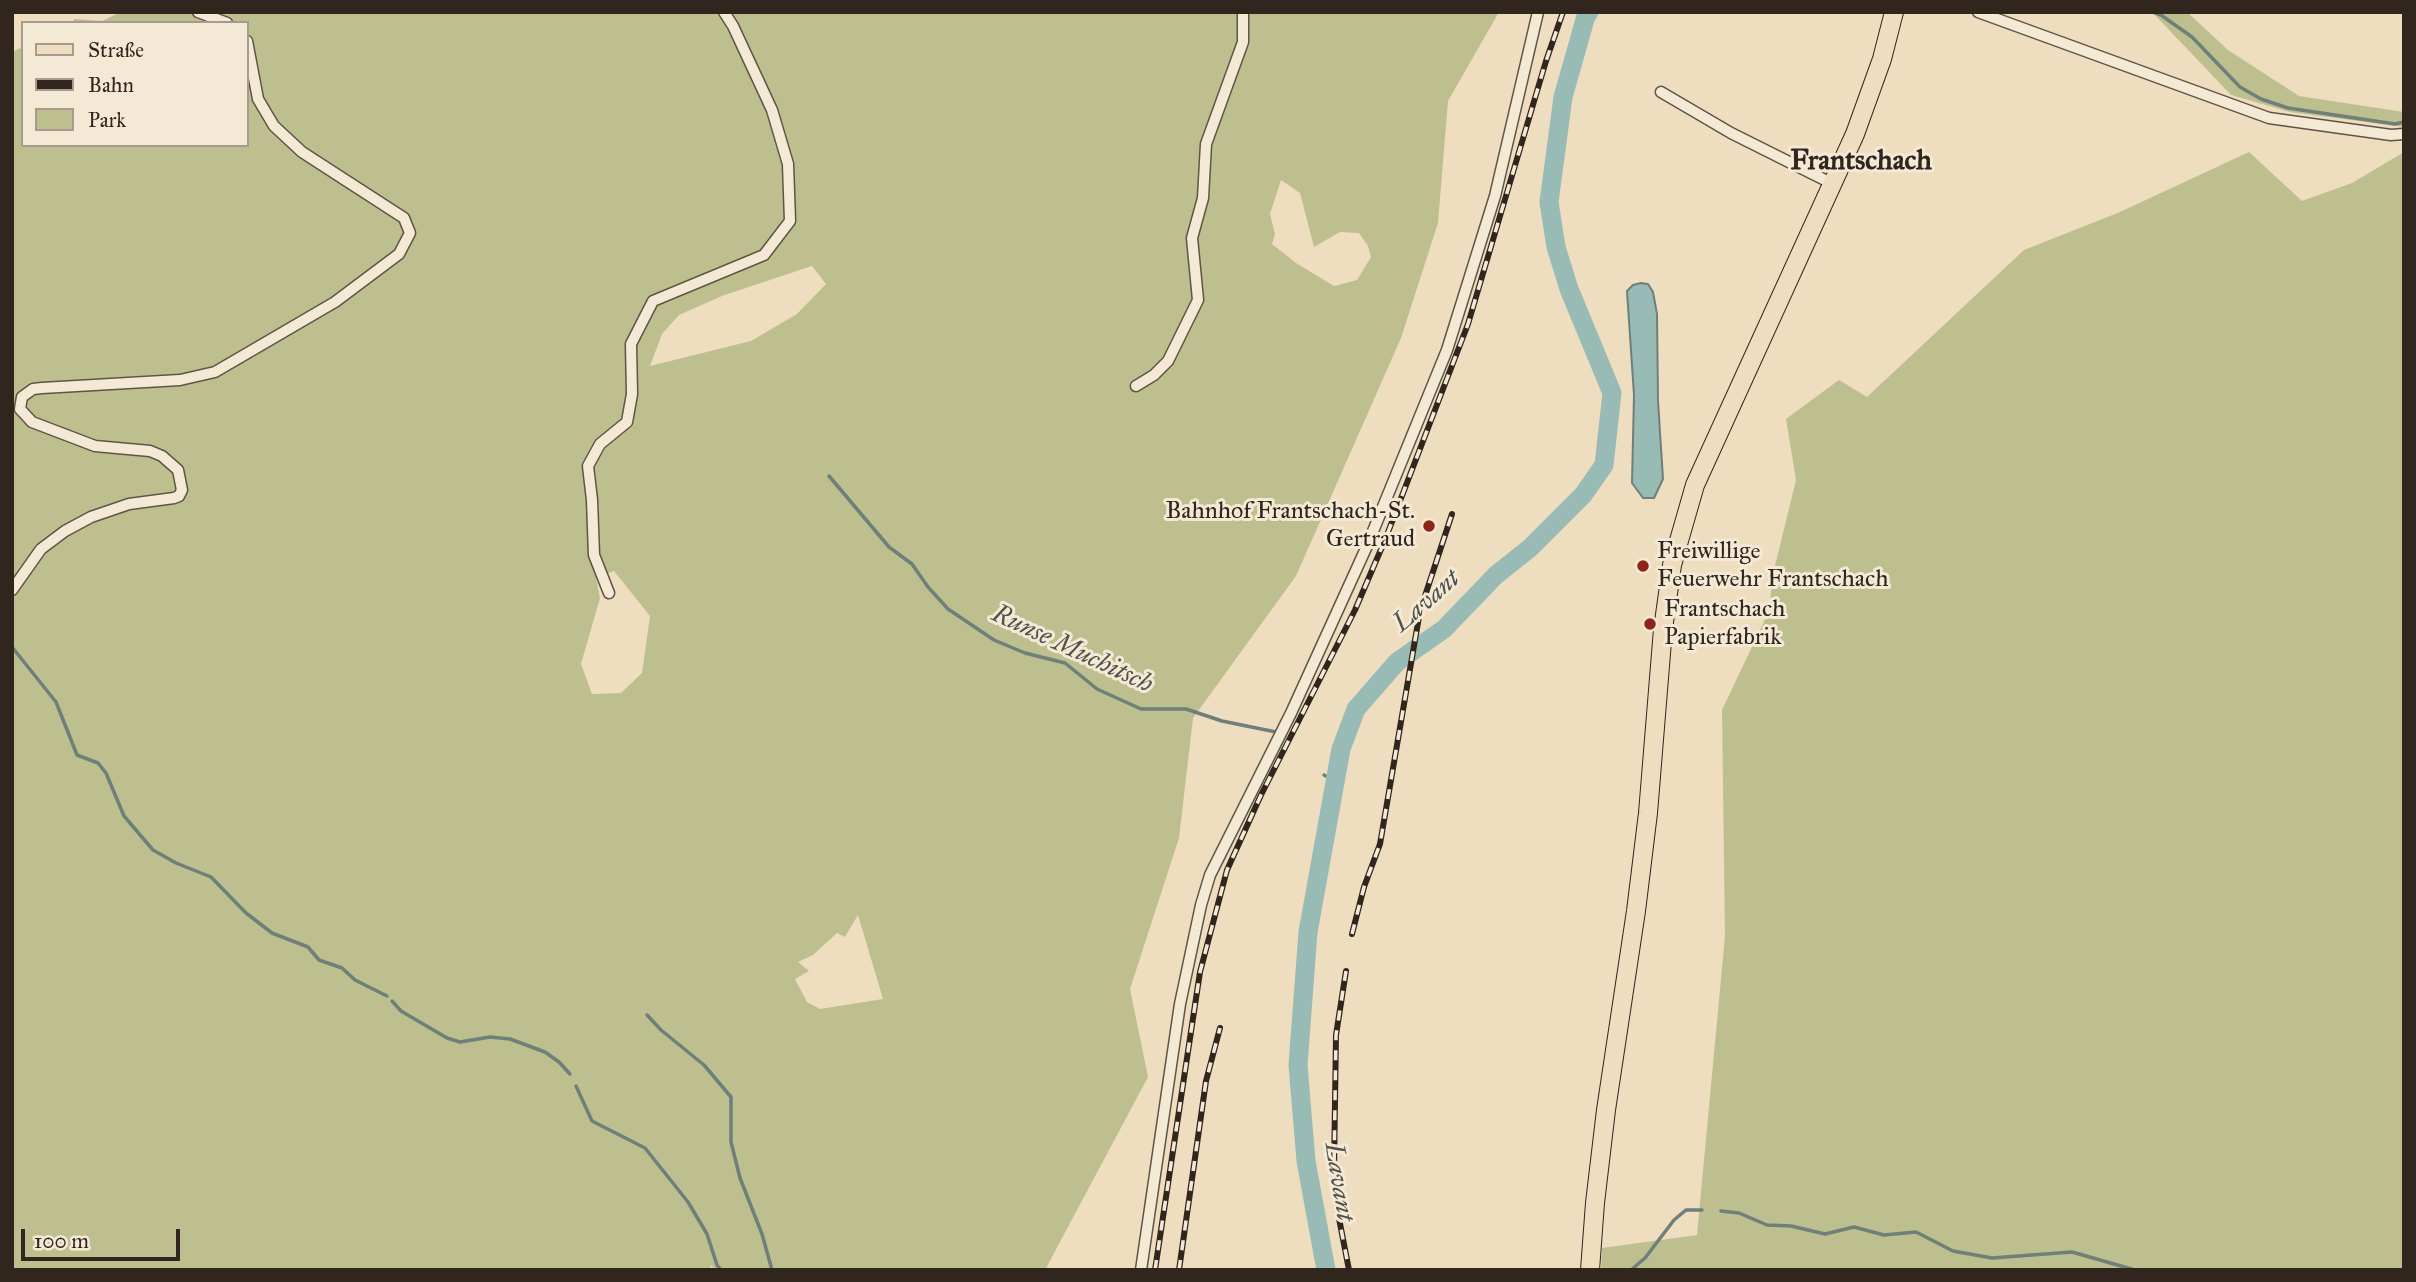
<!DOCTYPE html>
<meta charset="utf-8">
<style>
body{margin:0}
#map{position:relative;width:2416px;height:1282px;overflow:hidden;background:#eeddbf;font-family:"IM FELL Great Primer",serif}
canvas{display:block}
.frame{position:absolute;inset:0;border:14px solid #30261e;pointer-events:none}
.legend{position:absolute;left:21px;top:21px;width:228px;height:126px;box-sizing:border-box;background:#f4e9d5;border:2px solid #a69b8c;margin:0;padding:9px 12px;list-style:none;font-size:21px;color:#30261e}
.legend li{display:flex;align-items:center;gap:14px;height:35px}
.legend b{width:35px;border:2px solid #a69b8c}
.scale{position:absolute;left:21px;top:1229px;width:159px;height:32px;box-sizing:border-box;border:4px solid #30261e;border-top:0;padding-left:9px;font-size:21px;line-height:24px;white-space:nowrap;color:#30261e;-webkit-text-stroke:5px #f4e9d5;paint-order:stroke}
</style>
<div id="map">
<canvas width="2416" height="1282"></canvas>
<div class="frame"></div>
<ul class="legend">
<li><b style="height:9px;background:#eeddbf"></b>Straße</li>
<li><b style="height:9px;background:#30261e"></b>Bahn</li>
<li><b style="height:19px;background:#bebf8f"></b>Park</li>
</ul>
<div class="scale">100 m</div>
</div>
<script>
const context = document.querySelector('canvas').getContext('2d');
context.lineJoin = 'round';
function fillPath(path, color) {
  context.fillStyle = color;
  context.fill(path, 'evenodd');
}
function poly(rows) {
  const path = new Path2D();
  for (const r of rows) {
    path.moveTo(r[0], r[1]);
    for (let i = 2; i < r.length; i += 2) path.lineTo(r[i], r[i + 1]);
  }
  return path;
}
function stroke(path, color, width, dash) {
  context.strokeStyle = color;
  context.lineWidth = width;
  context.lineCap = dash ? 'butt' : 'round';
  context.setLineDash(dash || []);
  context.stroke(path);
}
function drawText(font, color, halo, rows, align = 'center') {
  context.font = font + ' "IM FELL Great Primer",serif';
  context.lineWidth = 6;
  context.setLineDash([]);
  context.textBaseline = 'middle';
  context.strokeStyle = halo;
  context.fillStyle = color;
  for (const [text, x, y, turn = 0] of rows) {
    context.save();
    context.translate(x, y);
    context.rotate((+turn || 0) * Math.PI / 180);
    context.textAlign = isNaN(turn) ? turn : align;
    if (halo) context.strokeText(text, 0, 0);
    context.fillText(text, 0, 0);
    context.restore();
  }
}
fillPath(poly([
 [120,12,1499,12,1448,101,1438,223,1401,338,1296,576,1193,718,1179,838,1130,989,1148,1077,1045,1270,715,1270,711,1265,710,1270,12,1270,12,52,23,47,23,145,247,145,247,23,74,23,74,19,103,21],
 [1281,180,1300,193,1314,247,1340,232,1359,233,1368,246,1371,257,1357,280,1334,286,1296,263,1272,244,1275,234,1270,214],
 [812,266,826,284,797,314,751,341,650,366,662,334,679,315,722,296],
 [614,571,650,616,642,673,621,693,592,694,581,664,600,598,596,578],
 [858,915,883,999,820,1009,807,1002,795,979,809,971,798,962,813,955,837,933,845,937],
 [2152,12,2187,12,2228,50,2299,96,2404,112,2404,127,2290,112,2231,95],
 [2249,152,2302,201,2352,183,2404,152,2404,1270,1601,1270,1602,1248,1697,1235,1725,936,1722,710,1769,611,1773,574,1796,480,1786,419,1839,380,1867,397,2024,250,2120,212]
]), '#bebf8f');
const water = poly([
 [1641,283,1648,284,1653,292,1657,314,1658,401,1663,479,1654,498,1643,498,1632,483,1634,395,1627,291,1633,285,1641,283]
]);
fillPath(water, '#99bbb5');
stroke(water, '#6f7f79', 2);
stroke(poly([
 [2153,12,2161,15,2192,37,2240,87,2261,99,2288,108,2395,124,2404,122],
 [829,476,889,547,912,564,928,587,948,609,994,640,1025,653,1065,663,1097,689,1141,709,1186,709,1222,721,1276,732],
 [12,647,56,702,77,755,98,763,106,773,124,816,153,850,176,863,211,877,246,913,272,933,308,947,319,960,342,968,355,980,387,996],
 [1324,775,1335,781],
 [392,1001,401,1011,447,1038,460,1042,490,1037,510,1039,545,1052,559,1062,570,1074],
 [647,1015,661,1030,704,1065,731,1097,731,1142,740,1178,762,1234,772,1270],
 [576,1086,592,1121,645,1148,688,1202,707,1234,717,1265,721,1270],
 [1721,1211,1739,1213,1767,1225,1791,1226,1825,1234,1854,1227,1884,1235,1916,1232,1953,1251,1992,1258,2072,1252,2135,1270],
 [1631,1270,1645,1258,1674,1220,1686,1210,1702,1210]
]), '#6f7f79', 3.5);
stroke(poly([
 [1326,1270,1306,1161,1298,1065,1308,932,1341,749,1356,709,1397,662,1444,629,1496,575,1530,548,1583,495,1604,465,1612,393,1569,289,1556,247,1549,202,1563,97,1586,16,1589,12]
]), '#99bbb5', 19);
const minor = poly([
 [198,12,227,23],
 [1978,12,2269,118,2391,135,2404,134],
 [1661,92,1731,133,1833,184],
 [1136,386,1154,375,1168,361,1198,300,1192,238,1203,198,1206,144,1243,42,1243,12],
 [12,590,41,549,65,531,91,517,129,504,174,498,179,496,182,490,178,470,162,456,150,451,95,446,32,422,20,409,22,397,33,389,42,388,180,380,215,372,335,302,399,254,410,233,404,218,302,152,274,126,258,99,247,41],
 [609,593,594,555,592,500,588,466,600,444,627,422,632,394,631,344,653,301,764,255,790,221,788,164,772,110,733,26,724,12],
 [1141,1270,1180,1004,1201,905,1210,875,1291,713,1367,546,1447,350,1495,196,1538,12]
]);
const primary = poly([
 [1590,1270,1595,1203,1606,1110,1636,911,1648,813,1663,629,1672,565,1695,485,1855,134,1882,59,1894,12]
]);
stroke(minor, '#605446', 13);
stroke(primary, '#30261e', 20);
stroke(minor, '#f4e9d5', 10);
stroke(primary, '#eeddbf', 18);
const rail = poly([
 [1352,934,1364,887,1380,844,1420,611,1452,514],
 [1346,971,1336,1035,1334,1170,1337,1208,1349,1270],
 [1155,1270,1200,972,1227,870,1261,795,1355,610,1385,540,1468,324,1546,61,1563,12],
 [1179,1270,1206,1081,1220,1028]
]);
stroke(rail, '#30261e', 6);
stroke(rail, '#f4e9d5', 3.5, [10]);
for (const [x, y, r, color] of [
 [1429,526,7,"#8f2418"],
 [1643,566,7,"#8f2418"],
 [1650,624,7,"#8f2418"]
]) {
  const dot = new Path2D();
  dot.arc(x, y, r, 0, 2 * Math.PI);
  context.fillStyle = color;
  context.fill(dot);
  stroke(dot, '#f4e9d5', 2.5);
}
drawText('24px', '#30261e', '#f4e9d5', [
 ["Bahnhof Frantschach-St.",1415,512,"right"],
 ["Gertraud",1415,540,"right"],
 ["Freiwillige",1657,552],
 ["Feuerwehr Frantschach",1657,580],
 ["Frantschach",1664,610],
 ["Papierfabrik",1664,638]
], 'left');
drawText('italic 26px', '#50534b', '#f4e9d5', [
 ["Lavant",1427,602,-41],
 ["Runse Muchitsch",1072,650,25],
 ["Lavant",1338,1182,81]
]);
drawText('bold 28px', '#30261e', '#f4e9d5', [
 ["Frantschach",1861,162]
]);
</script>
